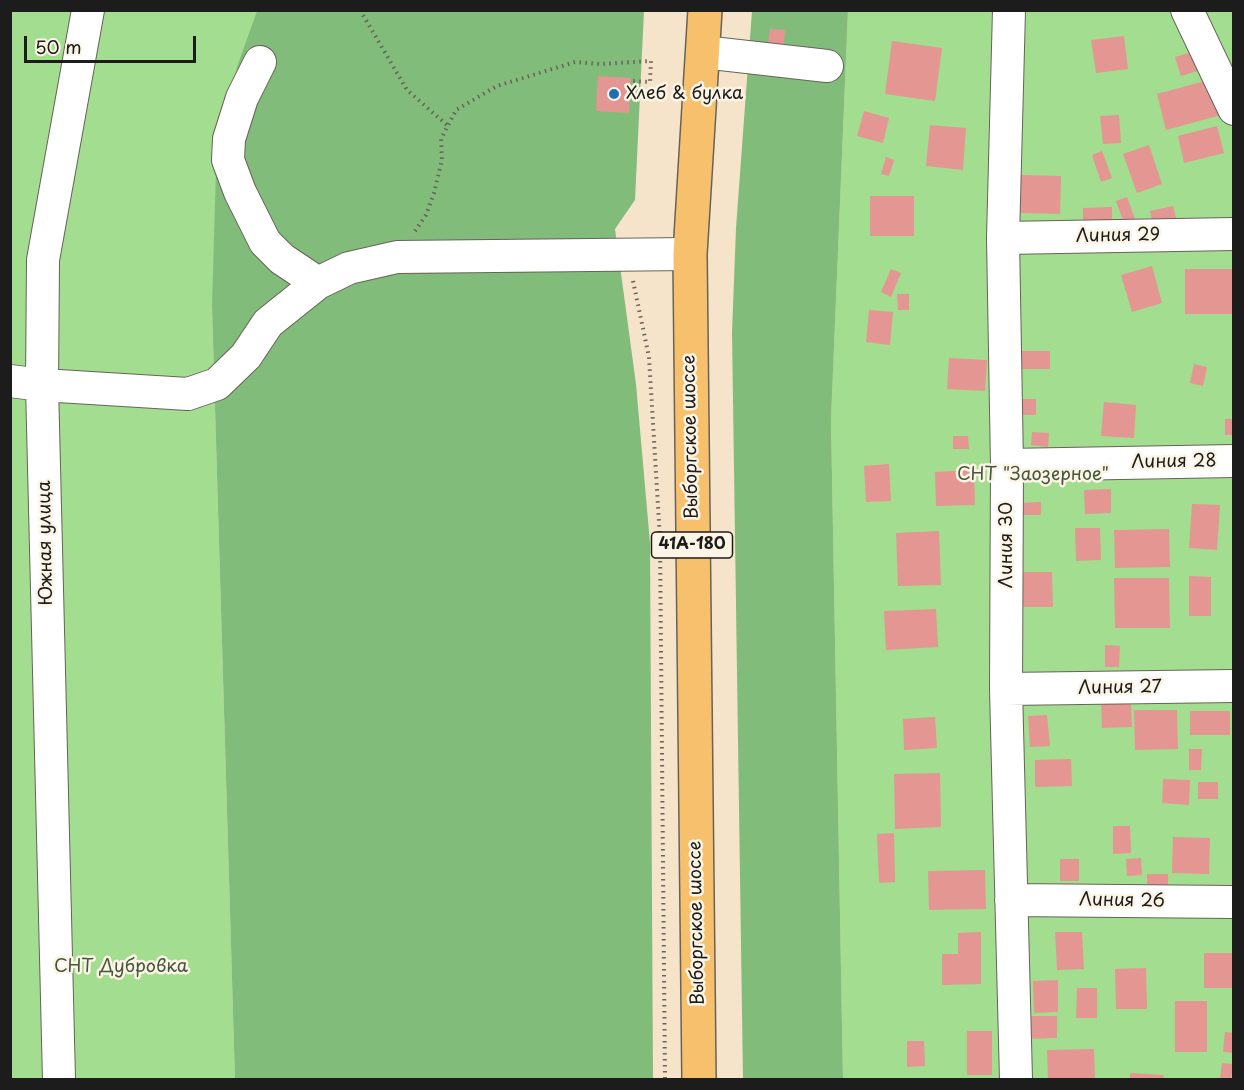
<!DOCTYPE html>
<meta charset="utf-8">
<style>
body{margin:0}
#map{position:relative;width:1244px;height:1090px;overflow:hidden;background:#f6e4ca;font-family:"Playpen Sans",sans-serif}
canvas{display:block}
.frame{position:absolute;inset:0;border:12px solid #1c1c1c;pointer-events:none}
.scale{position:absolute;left:24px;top:36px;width:172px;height:27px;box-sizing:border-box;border:3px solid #1c1c1c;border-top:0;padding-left:8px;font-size:18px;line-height:21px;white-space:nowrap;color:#1c1c1c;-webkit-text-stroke:4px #fcf5e5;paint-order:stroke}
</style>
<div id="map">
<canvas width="1244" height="1090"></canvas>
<div class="frame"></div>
<div class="scale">50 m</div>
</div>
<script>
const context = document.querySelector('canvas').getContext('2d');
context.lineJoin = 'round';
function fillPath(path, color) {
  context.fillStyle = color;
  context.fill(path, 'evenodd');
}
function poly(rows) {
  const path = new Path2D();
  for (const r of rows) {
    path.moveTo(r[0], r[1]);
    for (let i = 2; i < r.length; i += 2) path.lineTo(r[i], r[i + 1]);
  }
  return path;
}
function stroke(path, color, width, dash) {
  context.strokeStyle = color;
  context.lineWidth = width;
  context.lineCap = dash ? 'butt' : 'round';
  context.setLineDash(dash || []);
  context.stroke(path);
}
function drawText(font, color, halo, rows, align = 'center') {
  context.font = font + ' "Playpen Sans",sans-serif';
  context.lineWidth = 5;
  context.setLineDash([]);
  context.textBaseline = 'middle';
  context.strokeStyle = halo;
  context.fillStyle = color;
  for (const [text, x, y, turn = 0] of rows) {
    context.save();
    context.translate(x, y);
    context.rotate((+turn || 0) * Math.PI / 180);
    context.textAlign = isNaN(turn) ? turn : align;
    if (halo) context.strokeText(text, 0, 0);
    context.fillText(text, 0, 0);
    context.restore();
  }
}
fillPath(poly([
 [10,11,257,11,212,307,235,1079,11,1079],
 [848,11,1233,11,1233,1079,843,1079,831,420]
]), '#a3dd8f');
fillPath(poly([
 [257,11,644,11,635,200,615,229,636,384,650,543,653,1079,235,1080,212,307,216,169,237,67],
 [752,11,848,11,831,420,843,1079,743,1080,732,333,736,228]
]), '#82bc7a');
fillPath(poly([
 [770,29,785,30,783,53,767,51],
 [1124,36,1128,69,1096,73,1091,40],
 [892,41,942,48,935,101,885,94],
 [1195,51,1201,70,1181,76,1175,57],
 [598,76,631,78,629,113,596,111],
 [1212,79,1221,115,1166,130,1157,94],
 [864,111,889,118,883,143,857,136],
 [1119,115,1121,143,1103,144,1100,116],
 [930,125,966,128,963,170,926,166],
 [1217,126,1224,153,1184,163,1178,136],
 [1149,145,1162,184,1137,193,1123,154],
 [1102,151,1112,178,1101,182,1092,155],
 [886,157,894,160,889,176,881,174],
 [1021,175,1061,176,1060,214,1020,213],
 [870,196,914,196,914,236,870,236],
 [1127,197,1135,219,1124,223,1116,201],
 [1173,206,1176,218,1153,224,1150,211],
 [1112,207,1112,220,1083,221,1083,208],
 [1152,266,1162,303,1132,312,1121,275],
 [891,269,901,273,891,297,881,292],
 [1185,269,1234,269,1234,314,1185,314],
 [897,294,909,294,909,310,898,310],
 [869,310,893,312,890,345,866,342],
 [1020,351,1050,351,1050,369,1021,369],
 [949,358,987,360,985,391,947,389],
 [1194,364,1207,367,1203,386,1190,383],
 [1021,399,1036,399,1036,415,1021,415],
 [1104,402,1136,405,1134,438,1101,436],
 [1225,419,1234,419,1234,435,1225,435],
 [1032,432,1049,433,1048,447,1031,445],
 [953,436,968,436,969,449,953,449],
 [889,464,891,501,866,502,864,466],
 [974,470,975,505,936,506,935,472],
 [1111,489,1111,513,1085,514,1084,490],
 [1041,502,1041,515,1021,515,1021,503],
 [1192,504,1220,505,1217,550,1189,548],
 [1075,528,1100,528,1101,560,1076,561],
 [1169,529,1170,567,1115,568,1114,530],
 [939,531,941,585,898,586,896,533],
 [1017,572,1052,572,1053,607,1017,607],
 [1189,576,1211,577,1211,616,1189,616],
 [1114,578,1169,578,1170,628,1115,628],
 [936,609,938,647,886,650,884,611],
 [1105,645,1120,646,1119,667,1105,667],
 [1131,700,1132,727,1102,728,1101,701],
 [1134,710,1177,710,1178,749,1135,750],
 [1190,711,1230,711,1230,735,1190,735],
 [1047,715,1050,746,1030,747,1028,716],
 [935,717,937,748,904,750,903,719],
 [1189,749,1202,749,1201,770,1189,770],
 [1071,759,1072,786,1035,787,1035,760],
 [940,773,941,827,895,829,894,774],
 [1163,779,1190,780,1189,805,1162,803],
 [1198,782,1218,782,1218,799,1198,799],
 [1113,826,1130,826,1131,853,1113,854],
 [894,833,895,882,879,883,877,834],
 [1173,837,1210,838,1209,874,1172,873],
 [1141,858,1142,875,1127,876,1126,859],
 [1060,859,1079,859,1079,881,1060,881],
 [985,870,986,909,929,910,928,871],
 [1147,874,1168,874,1168,891,1147,891],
 [981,932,981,984,942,985,942,954,958,954,958,933],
 [1055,932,1082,932,1084,969,1057,970],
 [1204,953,1234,953,1234,988,1204,988],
 [1146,968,1147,1009,1116,1009,1115,969],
 [1058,980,1058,1012,1034,1013,1033,981],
 [1077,988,1097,988,1097,1018,1076,1018],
 [1175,1001,1207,1001,1207,1052,1175,1052],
 [1024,1016,1057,1016,1057,1038,1024,1039],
 [967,1031,992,1031,992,1075,967,1075],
 [1225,1032,1234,1033,1234,1053,1223,1052],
 [907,1041,924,1041,925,1066,907,1067],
 [1094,1049,1095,1080,1048,1080,1047,1050],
 [1222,1063,1233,1064,1231,1080,1220,1080],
 [1130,1073,1164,1075,1163,1080,1130,1080]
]), '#e49692');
const minor = poly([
 [1009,10,1003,238,1007,465,1006,689,1016,1080],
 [1187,10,1234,109],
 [703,52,827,66],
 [260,62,242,98,229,139,228,160,240,192,265,242,282,259,318,283],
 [1003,238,1234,234],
 [10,381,42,385,188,394,217,384,246,356,268,323,318,283,349,268,397,257,690,254],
 [1007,465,1234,461],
 [1006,689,1234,686],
 [1011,900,1234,902],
 [59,1080,42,385,43,260,88,10]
]);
const major = poly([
 [699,1080,690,254,705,10]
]);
stroke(minor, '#686259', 34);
stroke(major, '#686259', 36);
stroke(poly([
 [360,10,407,90,448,126],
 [415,231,426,215,434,193,442,160,441,139,456,110,497,86,575,62,599,64,651,61,650,82,631,81],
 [633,281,649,357,660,539,665,1080]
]), '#686259', 4, [1.5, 4.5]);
stroke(minor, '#fff', 32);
stroke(major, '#f7c06c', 33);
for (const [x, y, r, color] of [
 [614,94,6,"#1f6fb2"]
]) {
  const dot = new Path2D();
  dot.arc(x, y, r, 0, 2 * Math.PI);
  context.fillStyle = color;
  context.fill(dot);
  stroke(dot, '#fcf5e5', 2);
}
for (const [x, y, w] of [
 [692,545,81]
]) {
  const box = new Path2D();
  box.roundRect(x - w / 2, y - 13, w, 26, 4.5);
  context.fillStyle = '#fcf5e5';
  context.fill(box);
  stroke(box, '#1c1c1c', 1.5);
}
drawText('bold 16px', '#1c1c1c', null, [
 ["41А-180",692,545]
]);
drawText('18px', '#1c1c1c', '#fcf5e5', [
 ["Хлеб & булка",626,94]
], 'left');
drawText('18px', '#1c1c1c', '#fcf5e5', [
 ["Линия 29",1118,236,-1],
 ["Выборгское шоссе",691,437,-91],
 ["Линия 28",1174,462,-1],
 ["Южная улица",46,543,-91],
 ["Линия 30",1007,545,-90],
 ["Линия 27",1120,688,-1],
 ["Линия 26",1122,901,1],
 ["Выборгское шоссе",697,923,-91]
]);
drawText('18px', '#44563e', '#fcf5e5', [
 ["СНТ \"Заозерное\"",1033,475],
 ["СНТ Дубровка",121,967]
]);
</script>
